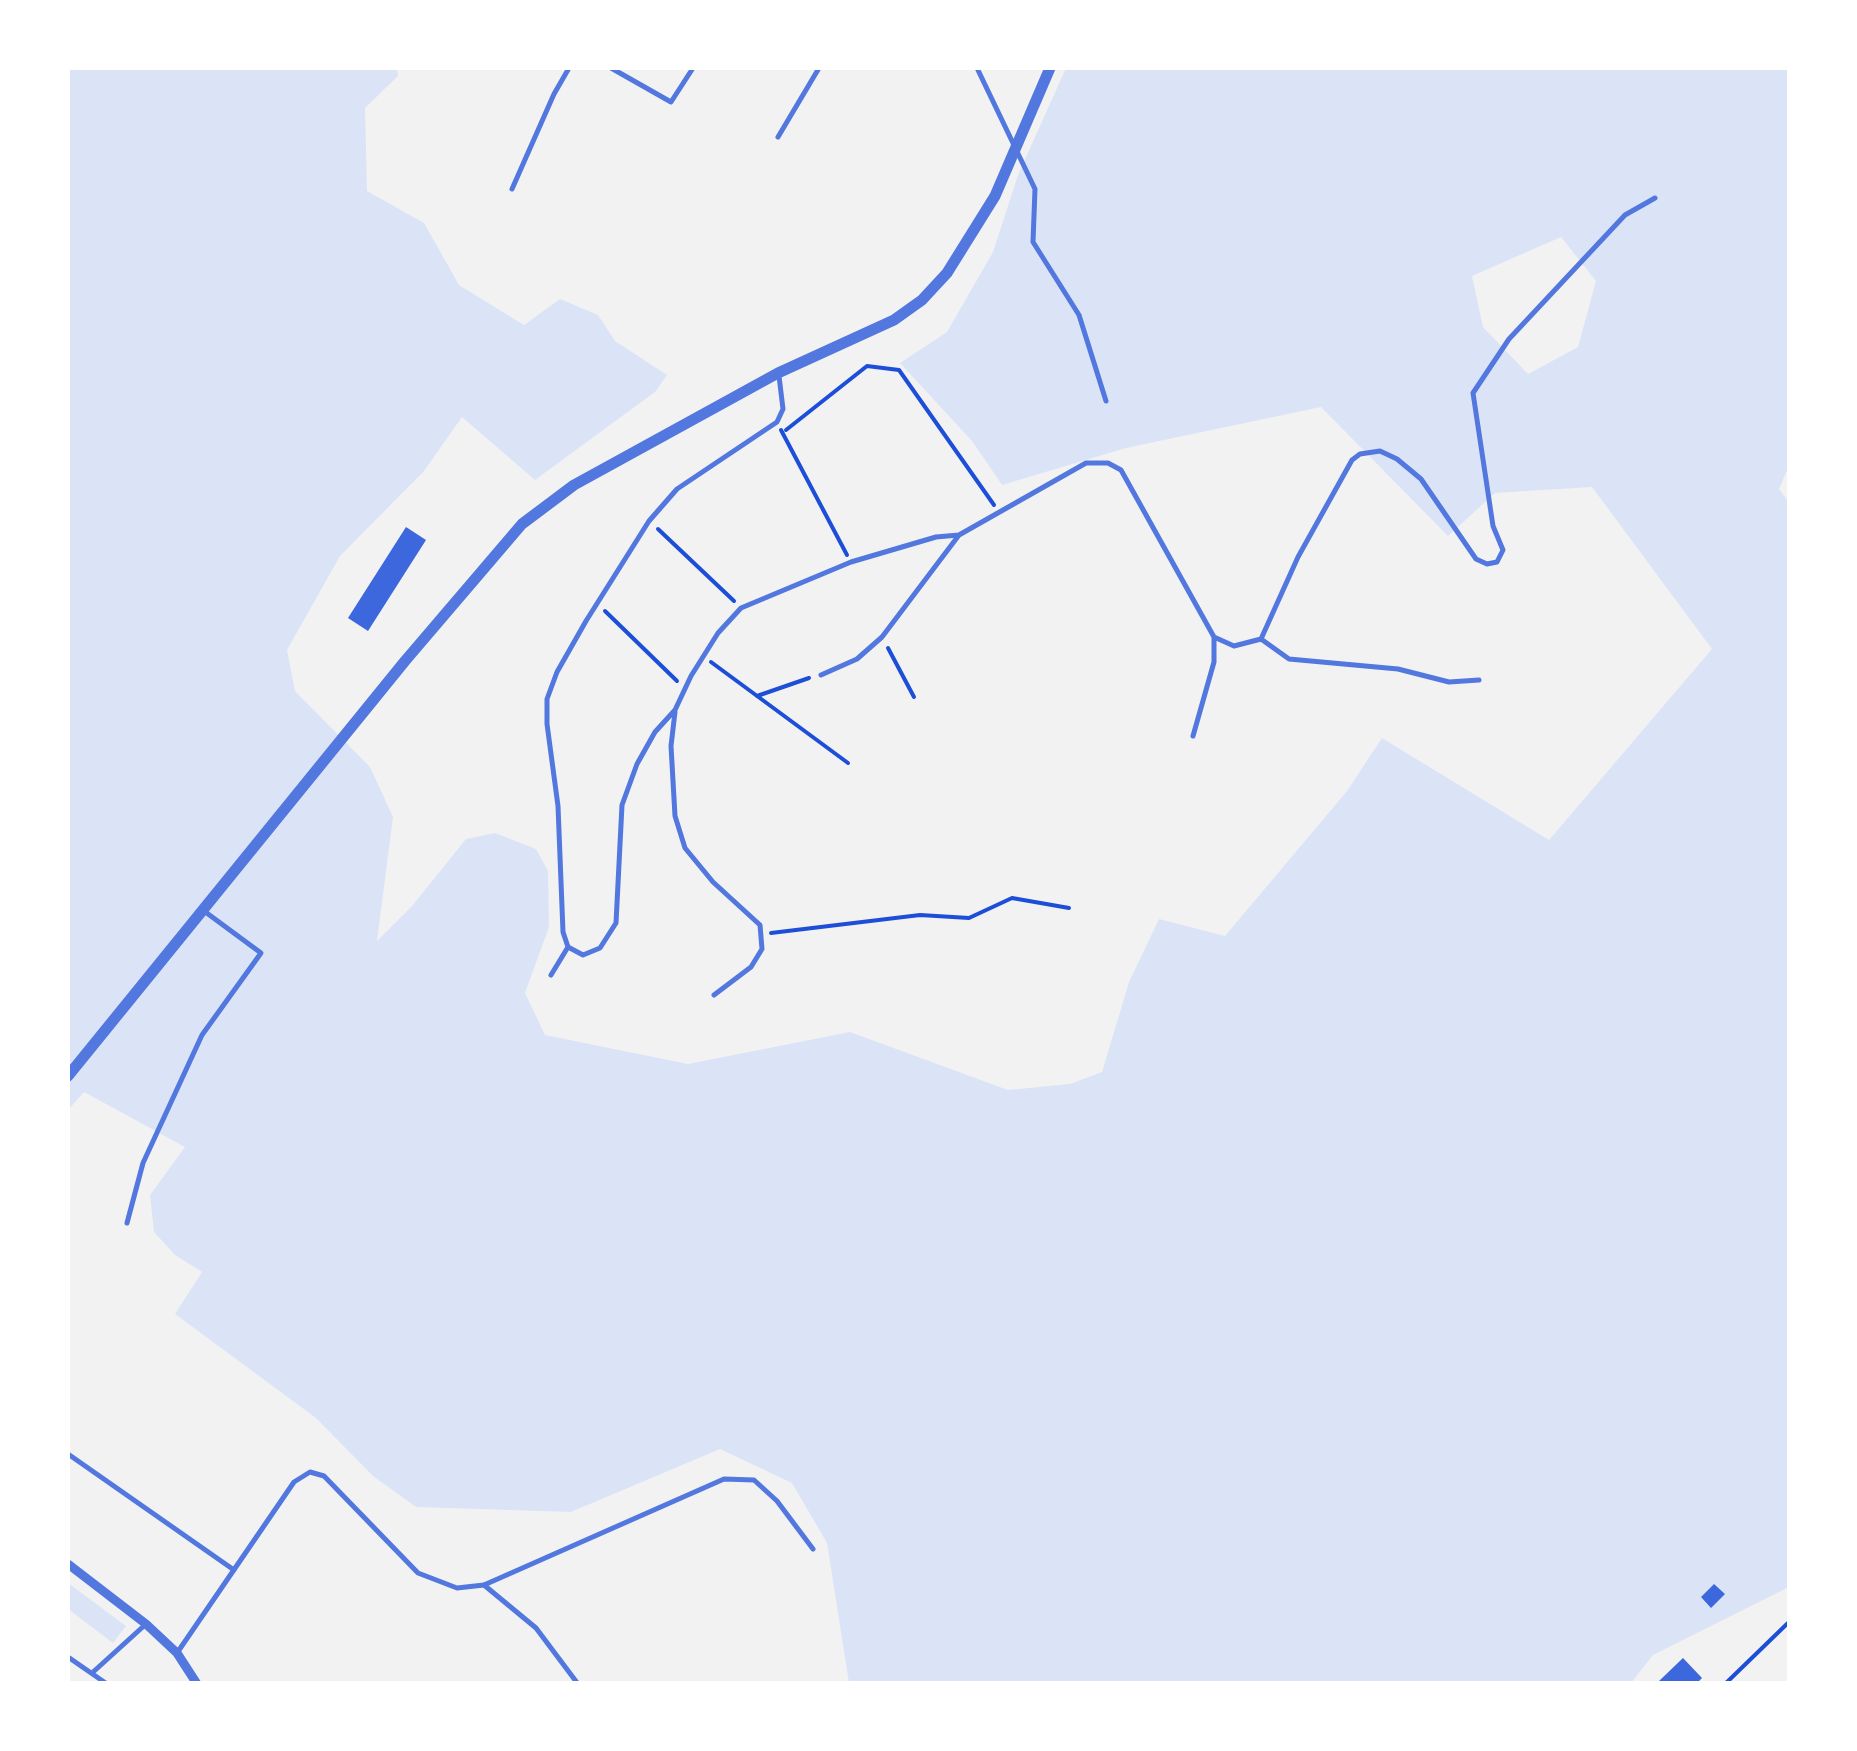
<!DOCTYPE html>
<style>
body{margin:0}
#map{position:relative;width:1857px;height:1751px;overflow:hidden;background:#f2f2f2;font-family:"IBM Plex Sans",sans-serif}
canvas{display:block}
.frame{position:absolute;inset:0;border:70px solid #fff;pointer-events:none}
</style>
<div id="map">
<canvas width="1857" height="1751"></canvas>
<div class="frame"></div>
</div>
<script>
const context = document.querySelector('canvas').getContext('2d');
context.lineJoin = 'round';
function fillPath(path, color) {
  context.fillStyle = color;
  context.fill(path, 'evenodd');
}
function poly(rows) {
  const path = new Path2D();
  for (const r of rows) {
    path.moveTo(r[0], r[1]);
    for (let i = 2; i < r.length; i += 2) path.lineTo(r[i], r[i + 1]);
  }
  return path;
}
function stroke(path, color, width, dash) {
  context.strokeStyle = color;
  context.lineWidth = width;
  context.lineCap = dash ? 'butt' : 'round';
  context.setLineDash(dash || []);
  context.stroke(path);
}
fillPath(poly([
 [68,68,397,68,398,76,365,108,367,191,424,223,459,285,524,325,560,299,598,315,615,341,667,375,655,392,535,480,462,417,424,471,340,556,287,650,295,691,370,767,393,817,377,941,412,906,466,839,495,833,536,849,548,871,549,927,525,993,545,1035,688,1064,850,1032,1008,1090,1070,1084,1102,1072,1129,982,1159,919,1225,936,1347,791,1382,738,1549,840,1712,649,1592,487,1495,493,1448,536,1321,407,1126,448,1002,485,972,441,900,363,947,332,993,252,1018,175,1066,68,1789,68,1790,463,1779,489,1790,504,1789,1587,1653,1655,1631,1683,849,1683,827,1543,792,1483,720,1449,571,1512,416,1507,373,1476,316,1418,175,1314,202,1272,175,1255,154,1232,150,1195,185,1147,84,1092,68,1110],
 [1561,237,1596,281,1578,347,1528,374,1483,327,1472,276],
 [68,1583,126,1626,113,1643,68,1609]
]), '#dbe4f7');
fillPath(poly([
 [406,527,426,540,368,631,348,618],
 [1714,1584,1725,1594,1711,1608,1701,1597],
 [1683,1658,1702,1678,1696,1684,1662,1684,1659,1681]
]), '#3d67dc');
stroke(poly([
 [781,430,847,555],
 [786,430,867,366,899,370,994,505],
 [658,529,734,601],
 [605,611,677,681],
 [888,648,914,697],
 [711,662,848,763],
 [757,696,809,678],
 [771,933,920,915,969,918,1012,898,1069,908],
 [1725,1684,1790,1621]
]), '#1d4ed8', 4);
stroke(poly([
 [611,68,671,102,693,68],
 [977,68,1035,189,1033,242,1079,315,1106,401],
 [778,137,819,68],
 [512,189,554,94,569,68],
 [779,376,783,409,777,422,677,489,649,521,586,621,557,672,547,699,547,724,558,806,563,932,568,947,583,955,600,948,616,923,622,805,637,764,655,732,675,710,691,676,718,633,741,608,851,562,936,537,959,535,1086,463,1108,463,1121,470,1214,637,1234,646,1261,639,1298,557,1352,460,1360,454,1380,451,1397,459,1421,479,1476,559,1487,564,1497,562,1503,550,1493,526,1473,393,1509,339,1625,215,1655,198],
 [1261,639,1289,659,1398,669,1449,682,1479,680],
 [821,675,857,659,882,637,959,535],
 [675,712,671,746,675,816,685,848,713,882,760,925,762,949,751,967,714,995],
 [1193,736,1214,662,1214,637],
 [551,975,568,947],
 [127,1223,143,1163,202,1035,261,953,204,911],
 [68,1454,234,1570],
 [484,1585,536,1628,578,1684],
 [177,1653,294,1482,310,1472,324,1476,418,1573,457,1588,484,1585,724,1479,754,1480,777,1501,813,1549],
 [68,1657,107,1684],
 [92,1673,146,1624]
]), '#5277de', 5);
stroke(poly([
 [68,1564,146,1624,177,1653,197,1684]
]), '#5277de', 9);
stroke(poly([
 [68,1076,405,661,522,524,574,485,778,373,894,320,922,300,947,273,995,196,1050,68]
]), '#5277de', 11);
</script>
